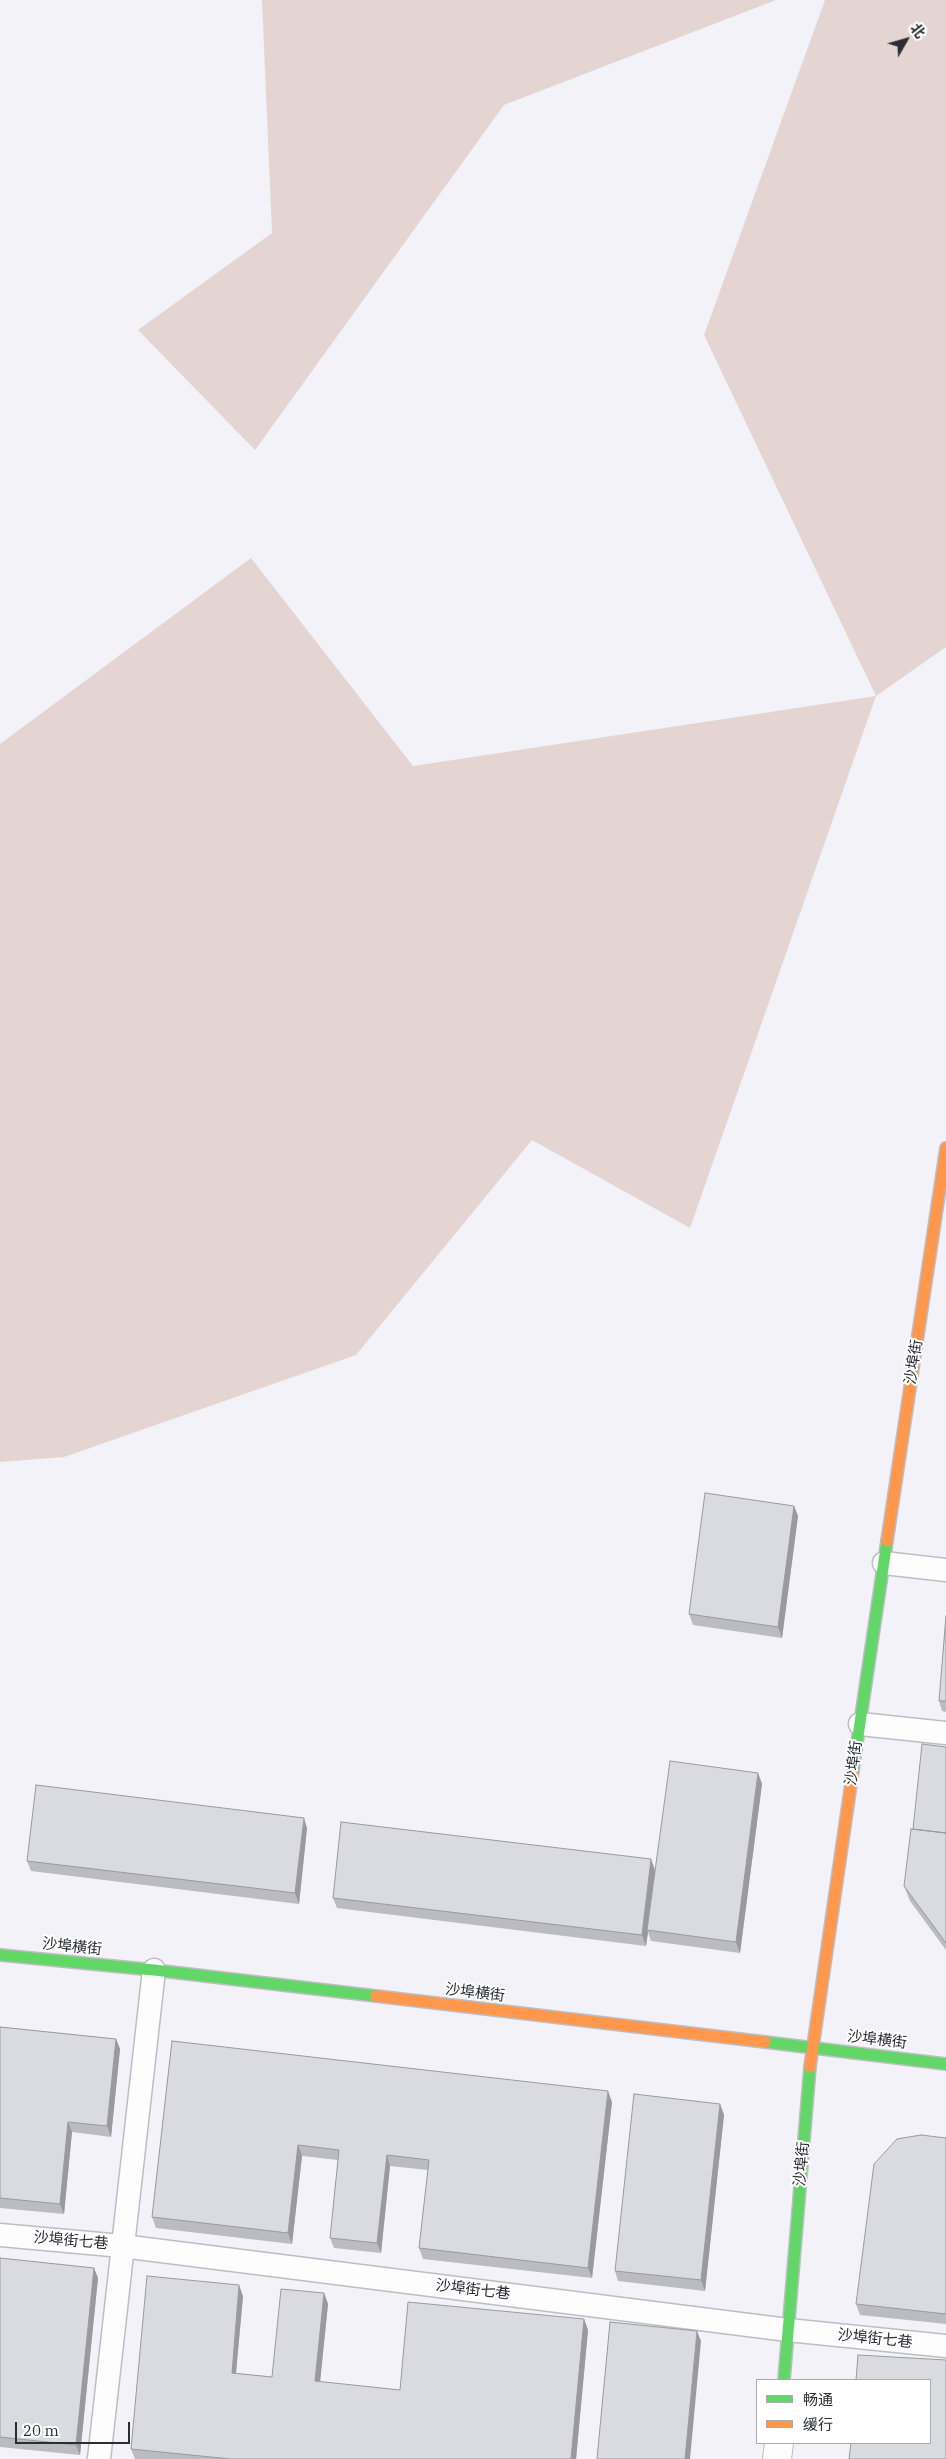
<!DOCTYPE html>
<meta charset="utf-8">
<style>
body{margin:0}
#map{position:relative;width:946px;height:2459px;overflow:hidden;background:#f2f2f8;font-family:"IBM Plex Serif","Noto Sans SC",serif}
canvas{display:block}
.legend{position:absolute;left:756px;top:2379px;width:175px;height:65px;box-sizing:border-box;background:#fff;border:1px solid #aaabae;margin:0;padding:6px 9px;list-style:none;font-size:15px;color:#2b2c34}
.legend li{display:flex;align-items:center;gap:10px;height:25px}
.legend b{width:25px;border:1px solid #aaabae}
.north{position:absolute;left:881px;top:15px;width:50px;height:50px;-webkit-text-stroke:4px #fff;paint-order:stroke;rotate:52deg;font-size:14px;font-weight:700;line-height:20px;text-align:center;color:#2b2c34}
.north::after{content:'';display:block;margin:auto;width:18px;height:22px;background:#2b2c34;clip-path:polygon(50% 0,100% 100%,50% 72%,0 100%)}
.scale{position:absolute;left:15px;top:2422px;width:115px;height:22px;box-sizing:border-box;border:2px solid #2b2c34;border-top:0;padding-left:6px;font-size:15px;line-height:18px;white-space:nowrap;color:#2b2c34;-webkit-text-stroke:4px #fff;paint-order:stroke}
</style>
<div id="map">
<canvas width="946" height="2459"></canvas>
<ul class="legend">
<li><b style="height:6px;background:#63d668"></b>畅通</li>
<li><b style="height:6px;background:#ff974d"></b>缓行</li>
</ul>
<div class="north">北</div>
<div class="scale">20 m</div>
</div>
<script>
const context = document.querySelector('canvas').getContext('2d');
context.lineJoin = 'round';
function fillPath(path, color) {
  context.fillStyle = color;
  context.fill(path, 'evenodd');
}
function poly(rows) {
  const path = new Path2D();
  for (const r of rows) {
    path.moveTo(r[0], r[1]);
    for (let i = 2; i < r.length; i += 2) path.lineTo(r[i], r[i + 1]);
  }
  return path;
}
function stroke(path, color, width, dash) {
  context.strokeStyle = color;
  context.lineWidth = width;
  context.lineCap = dash ? 'butt' : 'round';
  context.setLineDash(dash || []);
  context.stroke(path);
}
function drawText(font, color, halo, rows, align = 'center') {
  context.font = font + ' "IBM Plex Serif","Noto Sans SC",serif';
  context.lineWidth = 4;
  context.setLineDash([]);
  context.textBaseline = 'middle';
  context.strokeStyle = halo;
  context.fillStyle = color;
  for (const [text, x, y, turn = 0] of rows) {
    context.save();
    context.translate(x, y);
    context.rotate((+turn || 0) * Math.PI / 180);
    context.textAlign = isNaN(turn) ? turn : align;
    if (halo) context.strokeText(text, 0, 0);
    context.fillText(text, 0, 0);
    context.restore();
  }
}
fillPath(poly([
 [262,0,776,0,504,105,255,450,138,330,272,233],
 [825,0,946,0,946,647,876,696,690,1228,532,1140,356,1355,64,1457,0,1462,0,744,251,558,413,766,876,696,704,335]
]), '#e4d5d2');
const lane = poly([
 [884,1563,946,1570],
 [860,1724,946,1733],
 [0,2235,122,2246,788,2330,946,2346],
 [99,2459,154,1970]
]);
const street = poly([
 [777,2459,779,2443]
]);
const fast = poly([
 [853,1770,887,1541],
 [0,1955,154,1970,376,1996],
 [765,2042,946,2064],
 [784,2380,810,2067]
]);
const slow = poly([
 [887,1541,946,1148],
 [376,1996,765,2042],
 [810,2067,853,1770]
]);
stroke(lane, '#bdbdc4', 25);
stroke(street, '#bdbdc4', 30);
stroke(fast, '#bdbdc4', 14);
stroke(slow, '#bdbdc4', 14);
stroke(lane, '#fdfdfe', 22);
stroke(street, '#fdfdfe', 28);
stroke(fast, '#63d668', 11);
stroke(slow, '#ff974d', 11);
fillPath(poly([
 [794,1506,798,1516,782,1638,693,1625,689,1614],
 [946,1616,946,1712,942,1711,939,1701],
 [946,1747,946,1950,910,1901,904,1886,913,1829],
 [758,1773,762,1784,740,1953,651,1941,648,1932,646,1946,337,1908,333,1898,655,1870],
 [307,1828,299,1904,31,1871,27,1861],
 [0,2027,116,2039,120,2049,111,2137,72,2132,64,2214,0,2208],
 [172,2041,612,2102,592,2278,423,2259,419,2248,428,2170,390,2166,381,2253,334,2248,330,2238,338,2160,302,2156,292,2244,156,2228,152,2217],
 [720,2104,724,2115,705,2291,618,2281,615,2271],
 [946,2138,946,2324,860,2315,856,2304],
 [0,2258,94,2268,98,2278,80,2455,0,2447],
 [324,2293,328,2304,320,2382,400,2390,584,2319,588,2330,576,2459,135,2459,131,2449,243,2296,236,2373,272,2377]
]), '#bbbcc2');
fillPath(poly([
 [794,1506,798,1516,782,1638,778,1627],
 [758,1773,762,1784,740,1953,736,1942],
 [304,1818,307,1828,299,1904,295,1893],
 [651,1859,655,1870,647,1930,648,1932,646,1946,642,1935],
 [116,2039,120,2049,111,2137,107,2126],
 [608,2091,612,2102,592,2278,588,2268],
 [720,2104,724,2115,705,2291,701,2280],
 [68,2122,72,2132,64,2214,60,2204],
 [298,2145,302,2156,292,2244,288,2233],
 [387,2155,390,2166,381,2253,377,2243],
 [94,2268,98,2278,80,2455,76,2445],
 [239,2285,243,2296,235,2383,232,2373],
 [324,2293,328,2304,319,2392,315,2381],
 [584,2319,588,2330,576,2459,571,2459],
 [697,2331,701,2341,690,2459,685,2459]
]), '#99999e');
const building = poly([
 [705,1493,794,1506,778,1627,689,1614,705,1493],
 [946,1616,946,1701,939,1701,946,1616],
 [922,1744,946,1747,946,1833,913,1829,922,1744],
 [670,1761,758,1773,736,1942,647,1930,670,1761],
 [36,1785,304,1818,295,1893,27,1861,36,1785],
 [341,1822,651,1859,642,1935,333,1898,341,1822],
 [911,1829,946,1833,946,1943,904,1886,911,1829],
 [0,2027,116,2039,107,2126,68,2122,60,2204,0,2198,0,2027],
 [172,2041,608,2091,588,2268,419,2248,429,2160,387,2155,377,2243,330,2238,339,2150,298,2145,288,2233,152,2217,172,2041],
 [634,2094,720,2104,701,2280,615,2271,634,2094],
 [921,2135,946,2138,946,2314,856,2304,874,2164,897,2139,921,2135],
 [0,2258,94,2268,76,2445,0,2437,0,2258],
 [147,2276,239,2285,232,2373,272,2377,281,2289,324,2293,315,2381,400,2390,408,2302,584,2319,571,2459,231,2459,131,2449,147,2276],
 [610,2322,697,2331,685,2459,597,2459,610,2322],
 [858,2355,946,2360,946,2459,849,2459,851,2443,930,2443,930,2380,856,2380,858,2355]
]);
fillPath(building, '#dadbe1');
stroke(building, '#99999e', 1);
drawText('15px', '#2b2c34', '#fff', [
 ["沙埠街",914,1362,-81],
 ["沙埠街",854,1763,-82],
 ["沙埠横街",72,1947,6],
 ["沙埠横街",475,1993,7],
 ["沙埠横街",877,2040,7],
 ["沙埠街",802,2164,-85],
 ["沙埠街七巷",71,2241,5],
 ["沙埠街七巷",473,2290,7],
 ["沙埠街七巷",875,2339,6]
]);
</script>
